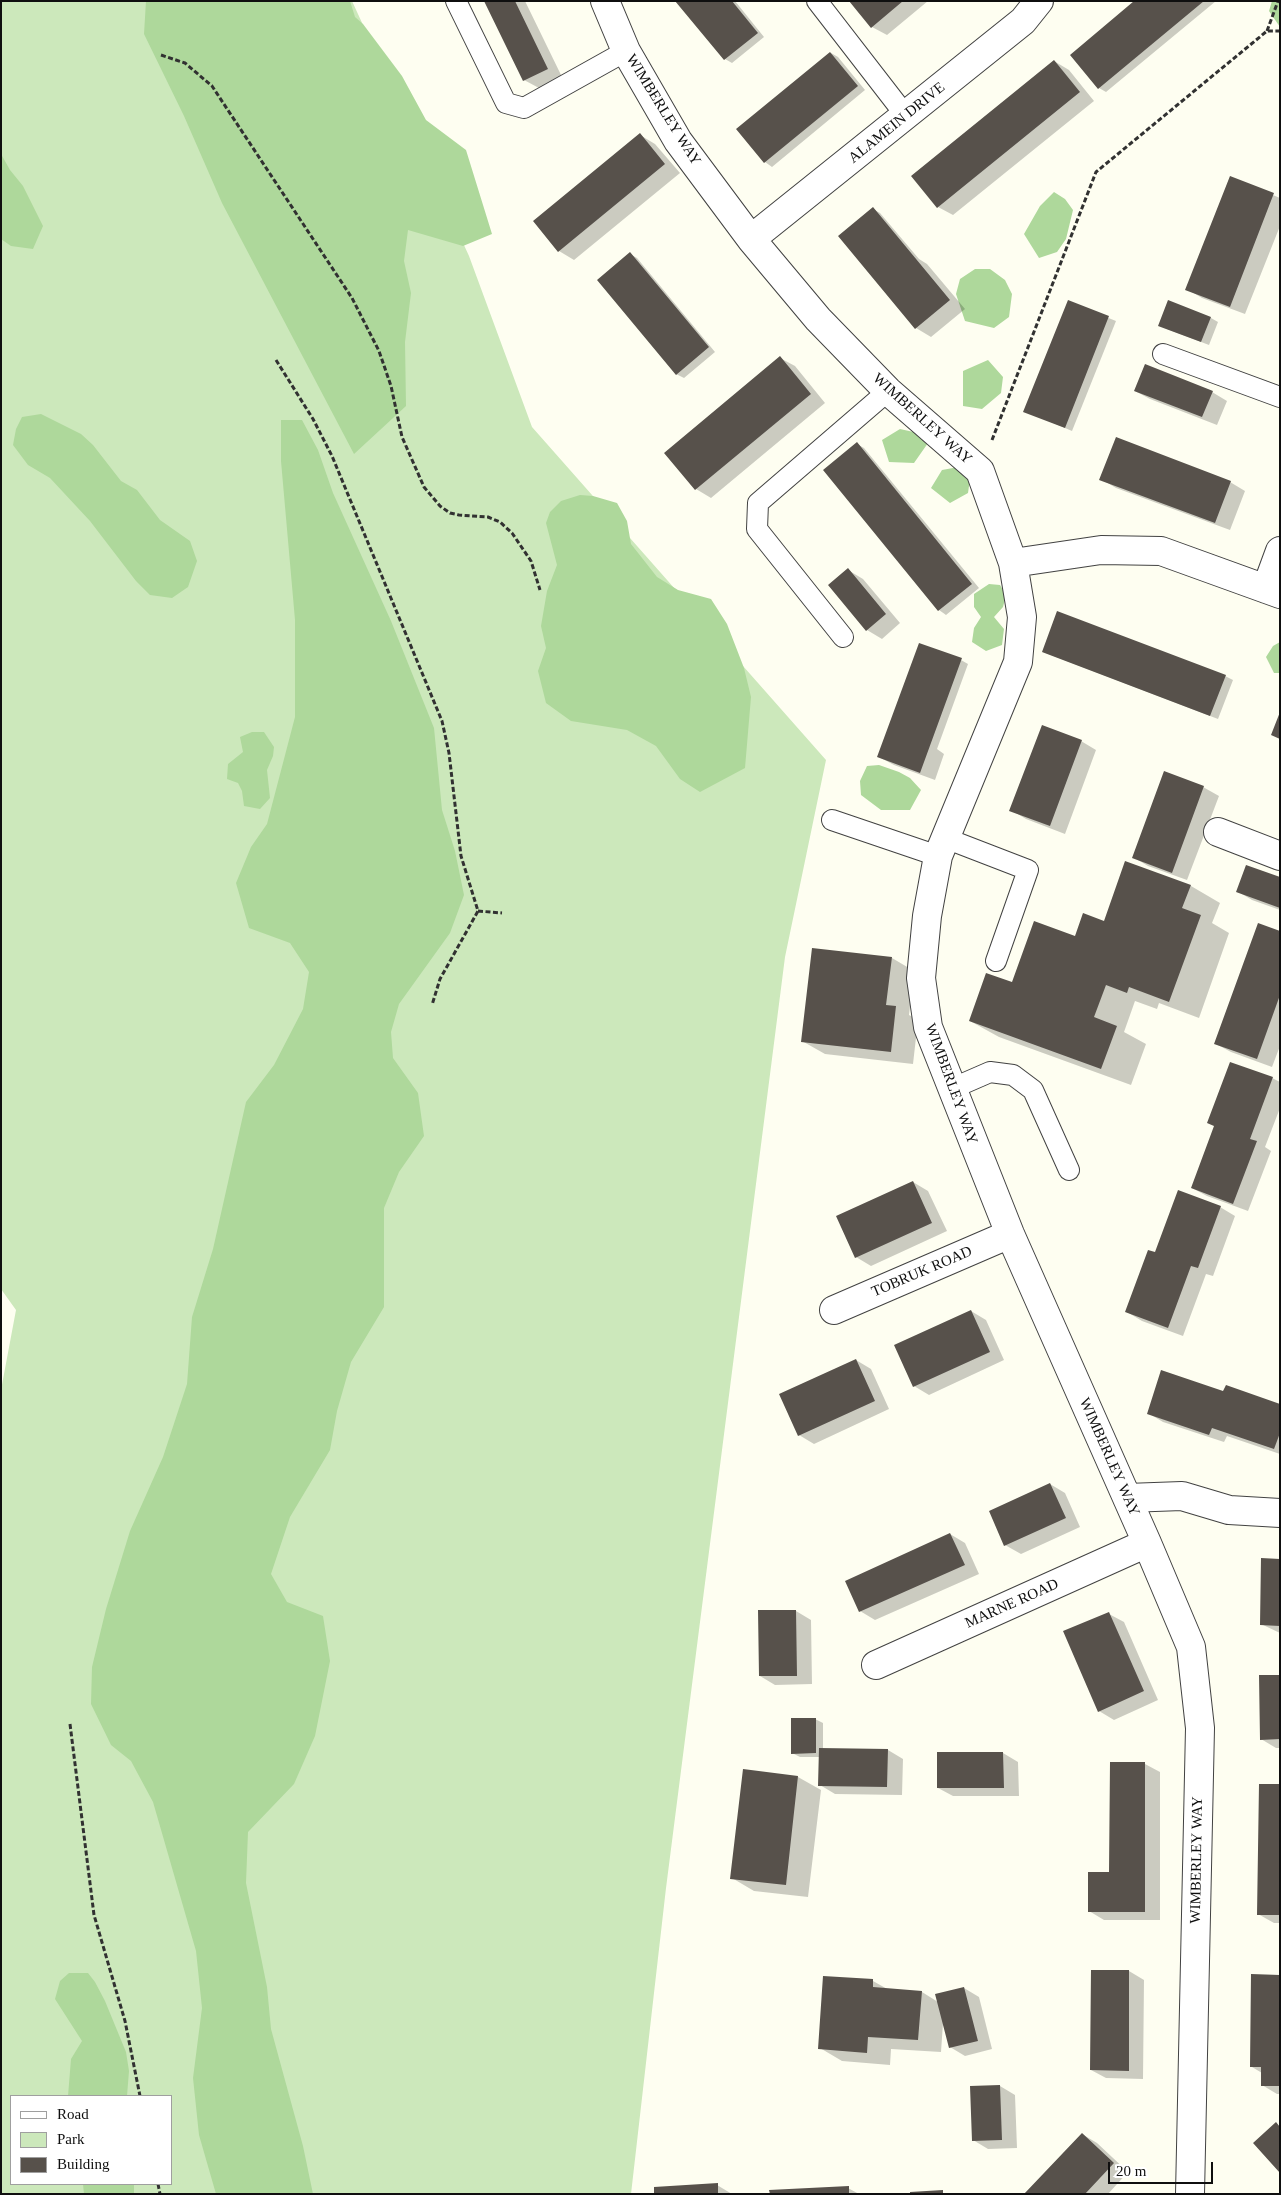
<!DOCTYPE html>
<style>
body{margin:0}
#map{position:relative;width:1281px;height:2195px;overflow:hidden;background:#fefef1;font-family:"Times New Roman",serif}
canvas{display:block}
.frame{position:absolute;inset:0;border:2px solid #0f0f0f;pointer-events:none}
.legend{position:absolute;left:10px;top:2095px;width:162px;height:90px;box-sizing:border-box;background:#fff;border:1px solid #9f9f9f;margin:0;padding:6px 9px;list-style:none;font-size:15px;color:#0f0f0f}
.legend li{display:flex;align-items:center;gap:10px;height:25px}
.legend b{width:25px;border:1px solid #9f9f9f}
.scale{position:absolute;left:1108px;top:2162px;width:105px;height:22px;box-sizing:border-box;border:2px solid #0f0f0f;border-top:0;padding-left:6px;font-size:15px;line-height:18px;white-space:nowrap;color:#0f0f0f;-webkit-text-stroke:4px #fff;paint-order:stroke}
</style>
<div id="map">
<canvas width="1281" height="2195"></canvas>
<div class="frame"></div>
<ul class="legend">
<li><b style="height:6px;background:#fff"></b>Road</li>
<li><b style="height:14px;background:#cce8bb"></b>Park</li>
<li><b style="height:14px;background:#57514b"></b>Building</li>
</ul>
<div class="scale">20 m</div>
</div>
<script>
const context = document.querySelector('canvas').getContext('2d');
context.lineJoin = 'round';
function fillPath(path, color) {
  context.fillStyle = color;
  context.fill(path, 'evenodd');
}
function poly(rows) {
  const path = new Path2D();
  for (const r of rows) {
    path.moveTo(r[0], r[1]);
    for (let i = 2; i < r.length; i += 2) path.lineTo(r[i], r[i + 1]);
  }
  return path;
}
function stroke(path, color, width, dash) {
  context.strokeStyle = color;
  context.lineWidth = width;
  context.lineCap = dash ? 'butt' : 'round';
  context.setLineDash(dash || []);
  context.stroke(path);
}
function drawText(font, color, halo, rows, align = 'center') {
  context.font = font + ' "Times New Roman",serif';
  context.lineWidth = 5;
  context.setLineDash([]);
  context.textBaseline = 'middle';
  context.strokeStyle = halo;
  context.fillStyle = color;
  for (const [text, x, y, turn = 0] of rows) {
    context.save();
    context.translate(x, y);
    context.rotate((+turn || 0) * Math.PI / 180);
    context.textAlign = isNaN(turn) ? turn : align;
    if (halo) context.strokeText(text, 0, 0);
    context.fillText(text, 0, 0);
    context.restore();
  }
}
fillPath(poly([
 [1,1,352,1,469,256,532,427,826,760,785,957,666,1888,631,2194,1,2194,1,1390,16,1310,1,1289],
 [11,2096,171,2096,171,2184,11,2184]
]), '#cce8bb');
fillPath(poly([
 [146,1,350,1,355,17,363,24,402,76,426,120,466,150,492,234,463,246,408,230,404,261,411,293,405,342,406,406,354,454,222,203,184,116,144,34],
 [1272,1,1280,1,1280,27,1269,11],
 [1,154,10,170,23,186,43,226,33,249,11,246,1,239],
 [1054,192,1065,199,1073,210,1066,239,1057,252,1039,258,1024,234,1040,206],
 [975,269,990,269,1005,280,1012,294,1009,317,994,328,965,321,956,294,960,279],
 [988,360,1003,377,1001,393,982,409,963,406,963,371],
 [41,414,81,434,93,445,121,481,137,490,160,520,190,541,197,561,188,587,172,598,150,595,136,581,90,521,50,478,28,465,13,445,16,429,22,417],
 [281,420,302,420,318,450,333,493,391,621,434,728,442,810,455,851,464,895,450,933,399,1004,391,1032,393,1058,418,1093,424,1136,399,1172,384,1208,384,1307,351,1362,337,1411,330,1450,290,1517,271,1574,287,1602,323,1616,330,1661,315,1736,294,1784,248,1832,246,1883,267,1987,271,2029,303,2146,313,2194,216,2194,199,2135,193,2078,202,2008,196,1951,153,1802,131,1761,111,1745,91,1704,92,1667,106,1609,130,1531,163,1457,187,1384,192,1317,213,1249,246,1102,274,1065,303,1009,309,972,290,943,249,928,236,883,251,847,267,824,295,717,295,620,281,461],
 [900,429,918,433,928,443,914,463,889,462,882,440],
 [964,466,970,479,968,493,950,503,931,488,942,470],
 [580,495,593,496,617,503,627,521,631,544,657,577,678,590,711,599,727,624,744,668,751,697,745,768,700,792,680,779,656,746,627,730,571,721,546,703,538,671,546,648,541,626,547,591,557,565,546,523,550,512,561,501],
 [989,584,1000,585,1006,595,1003,607,994,617,1004,629,1002,645,986,651,972,642,974,628,981,617,974,607,974,594],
 [1280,642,1280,673,1274,673,1266,657,1273,646],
 [252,732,264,732,274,747,273,756,267,770,270,798,260,809,244,806,242,791,238,783,227,779,228,764,243,752,240,737],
 [879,765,899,772,910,778,921,790,910,810,881,810,861,795,860,781,867,766],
 [69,1973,88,1973,95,1982,105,2001,126,2052,129,2071,127,2096,68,2096,71,2059,82,2041,55,1999,60,1981],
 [83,2184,134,2184,134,2194,84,2194]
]), '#aed89b');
fillPath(poly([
 [486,1,525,1,562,77,539,88,524,80],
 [677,1,735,1,764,37,732,63,725,59],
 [851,1,928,1,887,35,872,27],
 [1136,1,1216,1,1106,92,1099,88],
 [831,53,838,57,865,90,772,167,765,162,738,129],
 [1054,61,1069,70,1094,101,953,215,938,207],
 [640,135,655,144,680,173,574,260,559,251,534,221],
 [1230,177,1280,198,1280,226,1245,314,1202,298,1187,289],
 [873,209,880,213,919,259,927,264,965,309,931,337,916,328,840,236],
 [630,254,637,258,715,352,684,378,676,374],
 [1069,302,1116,321,1072,431,1025,411],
 [1211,318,1218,322,1209,345,1167,329],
 [780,358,795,366,825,403,711,498,696,489,666,453],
 [1135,391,1212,392,1227,401,1217,425,1150,399],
 [857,444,864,448,979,588,946,615,939,610,825,470],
 [1101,479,1230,482,1245,491,1230,530,1116,488],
 [848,570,863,579,900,623,882,639,867,630],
 [1043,652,1225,676,1233,680,1218,719],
 [961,660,968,664,937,749,944,754,935,780,894,765,879,757],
 [1081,741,1096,750,1065,834,1026,819,1011,810],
 [1203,787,1219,796,1187,880,1148,866,1133,857],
 [1280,879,1280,910,1252,900,1237,891],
 [1191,886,1220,903,1212,923,1229,933,1199,1018,1159,1003,1157,1009,1135,1001,1124,1032,1146,1044,1131,1085,999,1037,970,1021,1013,983,1076,937,1105,922],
 [1280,932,1280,1046,1272,1067,1231,1052,1216,1044],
 [892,958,914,971,909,1015,918,1020,913,1064,825,1054,802,1041],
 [1272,1078,1280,1082,1280,1108,1265,1147,1271,1151,1248,1211,1207,1196,1192,1188,1215,1126],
 [913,1182,928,1191,947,1231,871,1266,856,1257],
 [1220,1207,1235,1216,1213,1276,1206,1274,1183,1336,1142,1321,1127,1312,1156,1253],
 [971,1311,986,1320,1004,1360,929,1395,914,1386],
 [856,1360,871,1369,889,1409,814,1444,799,1435],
 [1224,1393,1280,1405,1280,1454,1227,1436,1224,1442,1163,1422,1148,1413],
 [1050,1484,1065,1493,1080,1527,1021,1554,1005,1545],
 [950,1534,965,1543,979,1574,875,1620,860,1611],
 [1280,1560,1280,1633,1261,1624],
 [760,1611,796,1611,811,1620,812,1684,775,1685,760,1676],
 [1109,1614,1124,1622,1158,1700,1114,1720,1099,1711],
 [1280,1676,1280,1748,1276,1748,1261,1739],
 [815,1719,823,1723,823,1749,888,1750,903,1759,902,1795,835,1794,820,1785,820,1757,800,1757,792,1753],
 [938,1753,1003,1753,1018,1762,1019,1796,953,1796,938,1788],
 [1145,1764,1160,1772,1160,1920,1104,1920,1089,1911,1111,1874],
 [744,1771,798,1777,821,1790,808,1897,754,1891,732,1878],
 [1280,1785,1280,1923,1274,1923,1258,1914],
 [1092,1971,1129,1971,1144,1980,1143,2079,1106,2078,1091,2070],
 [1280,1976,1280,2094,1277,2094,1262,2085,1262,2073,1252,2067],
 [873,1981,889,1990,922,1992,938,2002,964,1988,979,1997,992,2049,965,2056,950,2047,943,2023,941,2052,891,2049,890,2065,842,2061,820,2048],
 [1000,2086,1015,2095,1017,2148,988,2149,973,2140],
 [1082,2134,1097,2143,1128,2172,1108,2194,1026,2194],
 [717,2185,732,2194,655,2194],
 [848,2188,859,2194,771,2194]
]), '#0003');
fillPath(poly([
 [484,1,515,1,548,69,523,81],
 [675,1,732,1,758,33,724,60],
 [849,1,903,1,871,28],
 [1134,1,1204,1,1098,89,1070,55],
 [830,52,858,86,764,163,736,129],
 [1054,60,1080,92,937,208,911,176],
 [640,133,665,164,558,252,533,221],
 [1230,176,1274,193,1230,307,1185,290],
 [873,207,950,300,915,329,838,236],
 [630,252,709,347,676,375,597,280],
 [1068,300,1109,316,1065,428,1023,412],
 [1168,300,1211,317,1201,342,1158,326],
 [780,356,811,394,695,490,664,453],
 [1145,364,1213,391,1202,417,1134,391],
 [1116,437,1231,481,1215,523,1099,480],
 [857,442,972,584,938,611,823,470],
 [848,568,886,614,866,631,828,585],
 [1057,611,1226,675,1210,716,1042,652],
 [919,643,962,658,920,773,877,757],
 [1280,712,1280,739,1271,735],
 [1042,725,1082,740,1050,826,1009,811],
 [1164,771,1204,786,1172,873,1132,858],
 [1125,861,1191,885,1182,908,1201,915,1169,1002,1129,987,1127,993,1106,985,1094,1017,1117,1026,1101,1069,969,1021,986,973,1012,982,1034,921,1075,936,1083,913,1104,921],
 [1246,865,1280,877,1280,908,1236,892],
 [1258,923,1280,931,1280,995,1257,1059,1214,1044],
 [812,948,892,957,886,1005,896,1006,891,1052,801,1042],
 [1230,1062,1273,1077,1250,1139,1257,1141,1233,1204,1191,1188,1214,1126,1207,1123],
 [913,1181,932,1223,855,1258,836,1216],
 [1178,1190,1221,1206,1198,1268,1191,1266,1168,1328,1125,1312,1148,1250,1155,1252],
 [971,1310,990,1352,913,1387,894,1345],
 [856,1359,875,1401,798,1436,779,1394],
 [1161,1370,1223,1391,1226,1385,1280,1404,1280,1433,1274,1449,1212,1428,1209,1435,1147,1414],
 [1050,1483,1066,1518,1004,1546,989,1511],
 [950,1533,965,1565,859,1612,845,1581],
 [1261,1558,1280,1559,1280,1626,1260,1625],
 [758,1610,796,1610,797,1676,759,1676],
 [1109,1612,1144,1691,1098,1712,1063,1631],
 [1259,1675,1280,1675,1280,1739,1260,1740],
 [791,1718,816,1718,816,1753,791,1754],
 [819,1748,888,1749,887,1787,818,1786],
 [937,1752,1003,1752,1004,1788,937,1788],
 [1110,1762,1145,1762,1145,1912,1088,1912,1088,1872,1109,1872],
 [743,1769,798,1776,786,1885,730,1879],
 [1259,1784,1280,1784,1280,1915,1257,1915],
 [1091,1970,1129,1970,1129,2071,1090,2070],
 [1251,1974,1280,1975,1280,2086,1261,2086,1261,2067,1250,2067],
 [823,1976,873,1979,873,1987,922,1991,918,2040,868,2037,867,2053,818,2049],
 [964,1987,978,2041,949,2048,935,1994],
 [1000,2085,1002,2140,972,2141,970,2086],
 [1276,2122,1280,2127,1280,2173,1253,2143],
 [1082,2133,1114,2163,1085,2194,1024,2194],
 [718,2183,718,2194,654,2194,654,2187],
 [849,2186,849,2194,770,2194,769,2190],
 [943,2190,943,2194,910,2194,910,2192]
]), '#57514b');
const lane = poly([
 [456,1,506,103,524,108,626,51],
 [817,1,906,116],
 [1163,354,1280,397],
 [843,637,757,529,758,503,888,391],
 [832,820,938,856],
 [945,838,1028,870,996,961],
 [951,1089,990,1072,1013,1075,1033,1090,1069,1170]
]);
const street = poly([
 [605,1,626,51,678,141,751,239,818,319,888,391,980,471,1013,563,1022,617,1018,662,938,856,927,916,921,978,928,1027,1010,1234,1147,1543,1191,1647,1200,1728,1190,2194],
 [751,239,1023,21,1039,1],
 [1013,563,1101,550,1161,551,1280,594],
 [1266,589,1280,551],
 [1218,832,1280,856],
 [834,1310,1010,1234],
 [1127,1498,1182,1496,1229,1510,1280,1513],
 [876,1665,1147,1543]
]);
stroke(lane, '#424242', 22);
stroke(street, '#424242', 30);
stroke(poly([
 [1267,31,1278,1],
 [161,55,185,63,212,86,352,298,379,351,391,386,402,437,424,487,440,506,450,513,459,515,488,517,500,522,512,533,531,561,540,590],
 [276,360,313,419,332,456,442,721,449,753,461,856,478,911,440,979,432,1005],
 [992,440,1096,172,1267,31,1280,31],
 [478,911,502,913],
 [70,1724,94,1915,125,2021,140,2096],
 [158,2184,160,2194]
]), '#313131', 3, [5, 2.5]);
stroke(lane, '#fff', 20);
stroke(street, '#fff', 28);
drawText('15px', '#0f0f0f', '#fff', [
 ["WIMBERLEY WAY",663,110,58],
 ["ALAMEIN DRIVE",897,123,-39],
 ["WIMBERLEY WAY",922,419,42],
 ["WIMBERLEY WAY",951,1084,70],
 ["TOBRUK ROAD",922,1272,-23],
 ["WIMBERLEY WAY",1109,1457,66],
 ["MARNE ROAD",1012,1604,-24],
 ["WIMBERLEY WAY",1197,1860,-89]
]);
</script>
